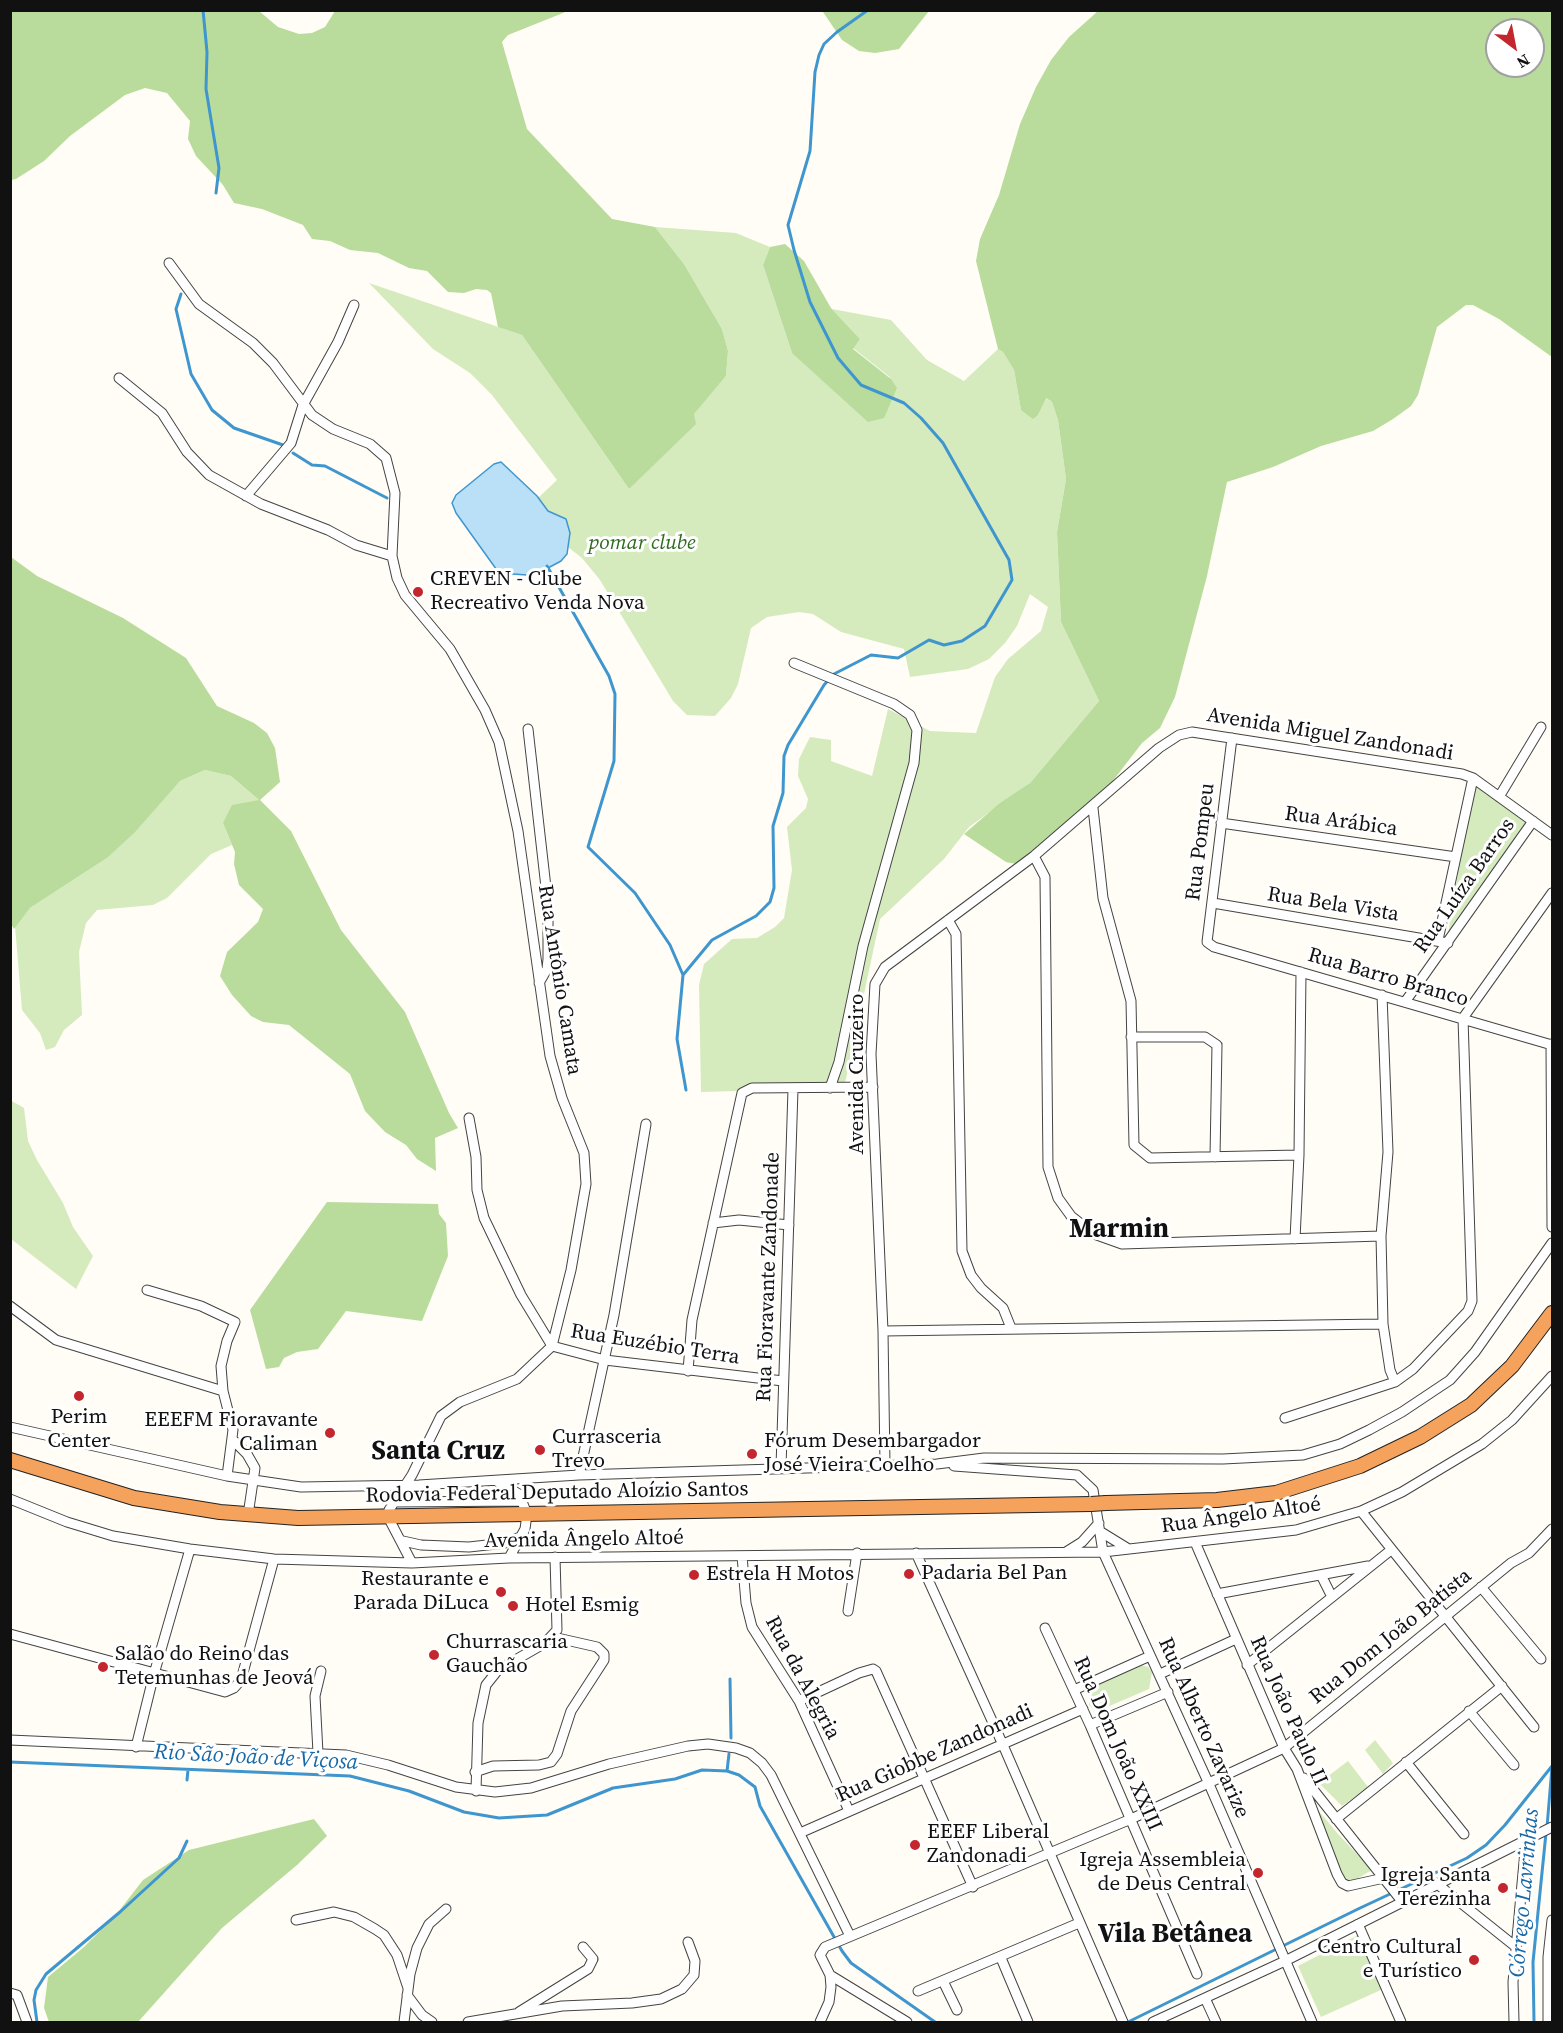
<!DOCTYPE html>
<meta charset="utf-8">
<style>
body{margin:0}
#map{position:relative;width:1563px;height:2033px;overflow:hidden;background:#fffdf5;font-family:"Source Serif 4",serif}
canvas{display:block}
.frame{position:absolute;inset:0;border:12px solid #111;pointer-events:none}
.north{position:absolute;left:1485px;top:18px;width:60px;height:60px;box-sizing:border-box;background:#fff;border:2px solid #a0a0a0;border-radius:50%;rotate:148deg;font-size:16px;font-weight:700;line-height:24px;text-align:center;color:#111}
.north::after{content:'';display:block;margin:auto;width:21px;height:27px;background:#c4262e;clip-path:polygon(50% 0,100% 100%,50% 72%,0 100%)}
</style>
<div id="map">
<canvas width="1563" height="2033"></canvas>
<div class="frame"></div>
<div class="north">N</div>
</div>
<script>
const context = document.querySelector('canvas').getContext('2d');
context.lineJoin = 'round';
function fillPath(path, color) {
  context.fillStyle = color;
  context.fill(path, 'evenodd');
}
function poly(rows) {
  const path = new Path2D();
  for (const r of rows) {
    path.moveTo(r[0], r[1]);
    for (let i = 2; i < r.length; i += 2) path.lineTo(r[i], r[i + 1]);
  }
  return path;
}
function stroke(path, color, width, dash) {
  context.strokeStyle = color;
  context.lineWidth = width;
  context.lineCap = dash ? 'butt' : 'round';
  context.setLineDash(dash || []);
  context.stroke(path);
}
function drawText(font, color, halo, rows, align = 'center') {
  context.font = font + ' "Source Serif 4",serif';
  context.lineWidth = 6;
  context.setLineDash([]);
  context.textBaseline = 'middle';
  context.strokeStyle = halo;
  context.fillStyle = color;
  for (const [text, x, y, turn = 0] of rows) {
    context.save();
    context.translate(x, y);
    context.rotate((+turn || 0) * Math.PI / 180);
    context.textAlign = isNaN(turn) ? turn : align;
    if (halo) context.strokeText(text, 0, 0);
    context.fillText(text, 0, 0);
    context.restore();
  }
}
fillPath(poly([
 [655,227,736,233,770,247,763,265,792,353,891,378,853,348,860,339,832,309,891,320,927,360,964,381,998,349,1003,352,1014,370,1021,410,1038,415,1045,398,1052,402,1058,420,1066,479,1057,532,1061,622,1099,701,1030,783,969,827,944,859,880,919,844,1088,701,1092,699,985,704,964,732,939,757,938,775,927,784,918,792,870,787,827,806,808,808,799,798,776,799,759,810,737,831,740,831,761,872,776,888,709,930,731,976,733,995,677,1008,659,1041,631,1048,607,1030,594,1017,626,1005,643,989,659,968,669,910,677,904,649,841,632,813,614,799,612,767,617,751,628,738,684,731,698,715,716,687,715,673,701,600,580,582,558,568,547,570,533,566,519,548,511,538,498,557,480,492,395,470,373,433,349,369,283,522,335,629,489,726,376,728,351,722,329,684,264],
 [205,770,231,776,259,800,223,823,232,845,211,854,167,898,153,905,97,910,86,923,79,952,82,1015,64,1030,55,1047,46,1050,40,1033,22,1010,15,926,30,908,107,858,180,781],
 [1473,779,1532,821,1447,941],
 [10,1100,24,1108,28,1141,37,1160,63,1203,73,1227,93,1256,76,1289,11,1239],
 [1141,1665,1148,1667,1152,1672,1149,1689,1098,1711,1093,1709,1089,1705,1089,1688],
 [1375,1740,1393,1763,1383,1774,1365,1750],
 [1348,1761,1368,1787,1342,1806,1319,1783],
 [1313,1804,1338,1834,1372,1870,1350,1883,1345,1882],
 [1360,1934,1383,1989,1321,2017,1298,1966]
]), '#d5ebbd');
fillPath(poly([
 [10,11,259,11,278,27,299,34,312,33,325,27,335,11,568,11,508,35,502,42,527,129,612,219,655,227,684,264,722,329,728,351,726,376,694,414,696,424,629,489,522,335,498,327,491,293,487,290,476,289,464,293,448,292,427,271,409,268,378,253,350,250,330,241,312,239,303,225,262,209,234,203,223,185,196,156,188,139,190,121,167,93,145,88,125,95,70,136,44,161,16,179,11,180],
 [818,11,929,11,899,49,875,53,859,51,842,40,823,12],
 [1098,11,1552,11,1552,357,1499,319,1473,305,1466,305,1437,327,1418,395,1411,406,1393,419,1373,431,1321,446,1273,467,1227,482,1207,576,1175,697,1160,728,1142,743,1102,795,1021,865,1006,862,964,834,1000,803,1030,783,1099,701,1061,622,1057,532,1066,479,1058,420,1052,402,1046,398,1038,415,1033,419,1021,410,1014,370,1003,352,998,349,976,261,980,239,999,195,1020,124,1036,87,1051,60,1069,37],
 [1497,30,1533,30,1533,66,1497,66],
 [785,244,804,261,831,308,860,339,853,349,891,379,897,388,884,418,868,422,792,353,763,265,770,247],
 [11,557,37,576,123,618,186,658,217,706,254,723,267,733,275,748,280,782,260,800,291,831,341,930,405,1012,449,1113,458,1128,435,1138,436,1171,417,1159,406,1145,385,1132,365,1111,350,1074,289,1025,263,1022,251,1016,232,995,220,976,227,952,258,922,263,909,239,885,234,864,235,852,223,823,232,805,259,800,231,776,205,770,180,781,135,832,107,858,30,908,14,929,11,924],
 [327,1202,438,1204,439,1214,446,1223,448,1256,422,1321,346,1311,318,1349,297,1352,284,1358,279,1367,266,1369,250,1310],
 [314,1819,327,1836,297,1865,222,1928,138,2022,49,2022,44,2008,48,1977,84,1947,115,1916,143,1880,189,1850]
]), '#b9dc9c');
const water = poly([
 [501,462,537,496,548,511,566,519,570,533,567,554,561,561,548,568,527,575,499,573,456,513,452,503,456,495,494,464,501,462]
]);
fillPath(water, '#b9e0f7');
stroke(water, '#3f96cf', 1.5);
stroke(poly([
 [203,10,207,52,206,89,219,168,216,193],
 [181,294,176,309,191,374,212,410,234,428,283,445],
 [293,453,312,465,325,466,387,498],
 [547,566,609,676,615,694,614,761,588,847,635,893,670,945,683,975,677,1039,686,1090],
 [683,975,712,940,756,916,770,902,774,888,773,826,783,793,784,756,788,745,824,685,834,674,871,655,898,658,929,640,944,645,962,641,985,626,1012,580,1009,560,943,443,921,418,904,403,861,385,838,358,810,302,794,250,788,225,810,151,815,72,819,55,824,44,837,32,868,10],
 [730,1679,731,1738],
 [10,1762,350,1776,409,1791,464,1812,499,1818,547,1815,613,1788,675,1779,702,1770,727,1771,739,1775,755,1787,760,1806,842,1951,851,1963,935,2022],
 [727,1771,729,1754],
 [187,1780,188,1770],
 [1547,1827,1552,1767],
 [37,2022,34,2000,36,1990,46,1974,120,1912,179,1858,187,1841],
 [1128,2022,1358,1909,1467,1858,1486,1845,1505,1825,1552,1766],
 [1534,2022,1533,1962,1546,1833]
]), '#3f96cf', 3);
const minor = poly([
 [169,263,199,304,253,343,273,363,312,415,333,429,370,444,386,458,395,493,392,556,397,578,405,595,450,649,485,710,499,742,518,831,550,1056,562,1098,584,1153,586,1184,571,1270,552,1346,517,1379,460,1402,441,1416,412,1475,389,1510,388,1517,412,1563],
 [119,378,162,413,187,452,209,475,261,504,328,530,356,545,392,556],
 [246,496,291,443,303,405,338,342,354,305],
 [794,663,894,704,910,715,917,730,914,763,863,946,839,1062,830,1088],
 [528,729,548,905,548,959,547,969,539,983],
 [1232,738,1207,942,1214,947,1552,1045],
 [1499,797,1541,727],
 [1093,808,1103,898,1131,1001,1134,1145,1150,1158,1299,1155],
 [1221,823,1456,857],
 [1034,856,1045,877,1048,1167,1058,1198,1071,1216,1094,1234,1122,1244,1381,1236],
 [1213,903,1448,943],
 [948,920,956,934,962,1251,971,1275,981,1288,1003,1308,1011,1328],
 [1438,940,1473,778],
 [1382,995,1388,1152,1381,1236,1383,1324,1390,1370,1395,1382],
 [1405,1002,1533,821],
 [1131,1037,1205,1037,1217,1045,1215,1157],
 [1551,1044,1552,1227],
 [469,1118,476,1157,477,1190,484,1218,521,1295,552,1346,605,1360,783,1381],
 [713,1223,739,1220,789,1225],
 [1295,1239,1299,1155,1301,972],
 [147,1290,201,1306,235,1322,227,1341,221,1366,223,1391,233,1430,227,1476],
 [10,1306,56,1340,223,1391],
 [883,1331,1383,1324],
 [688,1371,692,1320,742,1093,752,1088,873,1087],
 [1285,1418,1395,1382,1413,1369,1468,1311,1472,1301,1463,1018,1552,893],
 [10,1427,227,1476,301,1487,419,1485,579,1475,937,1464,984,1458,1223,1459,1303,1455,1340,1444,1369,1430,1402,1412,1450,1380,1475,1352,1552,1243],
 [233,1440,247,1454,255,1468,248,1515],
 [885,1465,883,1331,871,1054,875,984,885,967,1034,856,1159,748,1179,735,1192,732,1462,774,1473,778,1552,835],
 [954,1466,1077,1475,1093,1490,1103,1552,1209,1784,1312,2022],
 [781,1467,793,1089],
 [579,1475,614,1315,646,1124],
 [498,1482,519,1494,527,1514,525,1529,509,1558],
 [10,1499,67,1522,113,1536,190,1549,274,1559,412,1563,509,1558,1103,1552,1296,1530,1361,1511,1402,1492,1482,1444,1512,1420,1552,1376],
 [393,1502,523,1501],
 [1361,1511,1534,1727],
 [1101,1532,1127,1548],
 [403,1541,421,1545,469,1547,505,1543,520,1537],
 [1195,1542,1284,1748,1297,1769,1337,1874,1342,1883,1348,1886,1384,1878],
 [1066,1552,1082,1542,1099,1523],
 [916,1553,1003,1745,1123,2022],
 [742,1556,746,1603,752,1627,799,1701,849,1811],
 [1321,1575,1331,1595],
 [1481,1587,1541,1659],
 [1217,1594,1368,1566],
 [848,1611,857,1553],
 [1045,1628,1090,1725,1197,1974],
 [10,1634,225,1692,234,1688,241,1680,274,1559],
 [1247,1665,1391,1550],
 [1160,1674,1236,1639],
 [1074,1690,1150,1656],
 [799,1701,859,1673,873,1669,876,1671,973,1887],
 [1469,1711,1514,1765],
 [1090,1725,1168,1692],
 [10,1740,346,1755,388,1765,456,1787,495,1792,531,1788,609,1764,688,1746,708,1744,736,1748,750,1753,762,1763,771,1775,850,1936],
 [136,1747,154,1674,190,1549],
 [318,1753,315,1696,321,1671],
 [1406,1762,1464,1834],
 [475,1772,493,1766,539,1765,551,1762,557,1754,571,1711,604,1660,604,1654,597,1647,553,1637],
 [1304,1778,1401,1900],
 [476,1791,478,1723,486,1685,498,1670,545,1643,557,1630,555,1557],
 [1336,1819,1502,1686],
 [800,1833,1083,1709],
 [1436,1883,1516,1947],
 [296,1920,334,1912,354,1917,375,1929,384,1935,397,1955,408,1988],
 [1358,1924,1401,2022],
 [1001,1958,1028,2022],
 [830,1975,907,2022],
 [943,1981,957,2010],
 [918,1991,1079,1923],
 [10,1993,17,1995,27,2022],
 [407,1995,422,2015,432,2022],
 [1205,1998,1216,2022],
 [519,2012,588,1969,593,1959,583,1947],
 [404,2022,410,1974,417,1948,429,1924,446,1909],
 [468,2022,562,2006,632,2003,661,1999,682,1989,694,1975,695,1961,688,1942],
 [820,2022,829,2002,831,1987,830,1975,820,1955,825,1947,1131,1819,1284,1748,1511,1563,1529,1553,1552,1529],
 [1153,2022,1285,1961,1552,1827],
 [1514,2022,1513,1982,1526,1840],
 [1548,2022,1548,1957,1552,1920]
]);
const highway = poly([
 [10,1460,134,1498,220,1512,298,1518,1091,1504],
 [1106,1503,1217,1500,1276,1493,1360,1466,1420,1437,1471,1405,1512,1366,1552,1313]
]);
stroke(minor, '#444', 11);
stroke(highway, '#222', 16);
stroke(minor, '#fff', 9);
stroke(highway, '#f5a25d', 14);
const highwayBridge = poly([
 [1091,1504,1106,1503]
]);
stroke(highwayBridge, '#222', 16, []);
stroke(highwayBridge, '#f5a25d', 14);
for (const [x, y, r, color] of [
 [418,592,6,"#c4262e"],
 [79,1396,6,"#c4262e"],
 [330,1433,6,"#c4262e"],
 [540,1450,6,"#c4262e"],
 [752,1454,6,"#c4262e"],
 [909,1574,6,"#c4262e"],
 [694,1575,6,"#c4262e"],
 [501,1592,6,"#c4262e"],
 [513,1606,6,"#c4262e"],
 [434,1655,6,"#c4262e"],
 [103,1667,6,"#c4262e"],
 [915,1845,6,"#c4262e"],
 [1258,1873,6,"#c4262e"],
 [1503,1888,6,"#c4262e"],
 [1474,1960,6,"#c4262e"]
]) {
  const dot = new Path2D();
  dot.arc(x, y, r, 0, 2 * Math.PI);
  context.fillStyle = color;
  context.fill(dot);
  stroke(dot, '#fff', 2);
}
drawText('italic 21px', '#2f6b1f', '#fff', [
 ["pomar clube",642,544]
]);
drawText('21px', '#111', '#fff', [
 ["CREVEN - Clube",430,580],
 ["Recreativo Venda Nova",430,604],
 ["Perim",79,1418,"center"],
 ["Center",79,1442,"center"],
 ["EEEFM Fioravante",318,1421,"right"],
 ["Caliman",318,1445,"right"],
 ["Currasceria",552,1438],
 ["Trevo",552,1462],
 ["Fórum Desembargador",764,1442],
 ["José Vieira Coelho",764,1466],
 ["Padaria Bel Pan",921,1574],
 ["Estrela H Motos",706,1575],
 ["Restaurante e",489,1580,"right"],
 ["Parada DiLuca",489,1604,"right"],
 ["Hotel Esmig",525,1606],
 ["Churrascaria",446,1643],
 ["Gauchão",446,1667],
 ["Salão do Reino das",115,1655],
 ["Tetemunhas de Jeová",115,1679],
 ["EEEF Liberal",927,1833],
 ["Zandonadi",927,1857],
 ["Igreja Assembleia",1246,1861,"right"],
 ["de Deus Central",1246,1885,"right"],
 ["Igreja Santa",1491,1876,"right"],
 ["Terezinha",1491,1900,"right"],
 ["Centro Cultural",1462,1948,"right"],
 ["e Turístico",1462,1972,"right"]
], 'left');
drawText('21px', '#111', '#fff', [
 ["Avenida Miguel Zandonadi",1330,735,9],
 ["Rua Arábica",1341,822,8],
 ["Rua Pompeu",1201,842,-83],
 ["Rua Luíza Barros",1465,886,-55],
 ["Rua Bela Vista",1333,905,9],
 ["Rua Barro Branco",1388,978,16],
 ["Rua Antônio Camata",559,980,81],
 ["Avenida Cruzeiro",858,1074,-90],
 ["Rua Fioravante Zandonade",769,1277,-88],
 ["Rua Euzébio Terra",655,1345,9],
 ["Rodovia Federal Deputado Aloízio Santos",557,1493,-1],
 ["Rua Ângelo Altoé",1241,1516,-8],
 ["Avenida Ângelo Altoé",584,1540,-1],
 ["Rua Dom João Batista",1391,1637,-39],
 ["Rua da Alegria",802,1678,62],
 ["Rua João Paulo II",1288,1711,66],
 ["Rua Alberto Zavarize",1203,1728,66],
 ["Rua Dom João XXIII",1117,1744,66],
 ["Rua Giobbe Zandonadi",935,1754,-24]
]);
drawText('italic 22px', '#1768a6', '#fff', [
 ["Rio São João de Viçosa",256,1758,3],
 ["Córrego Lavrinhas",1525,1893,-85]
]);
drawText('bold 27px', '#111', '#fff', [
 ["Marmin",1119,1230],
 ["Santa Cruz",438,1452],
 ["Vila Betânea",1175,1935]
]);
</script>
